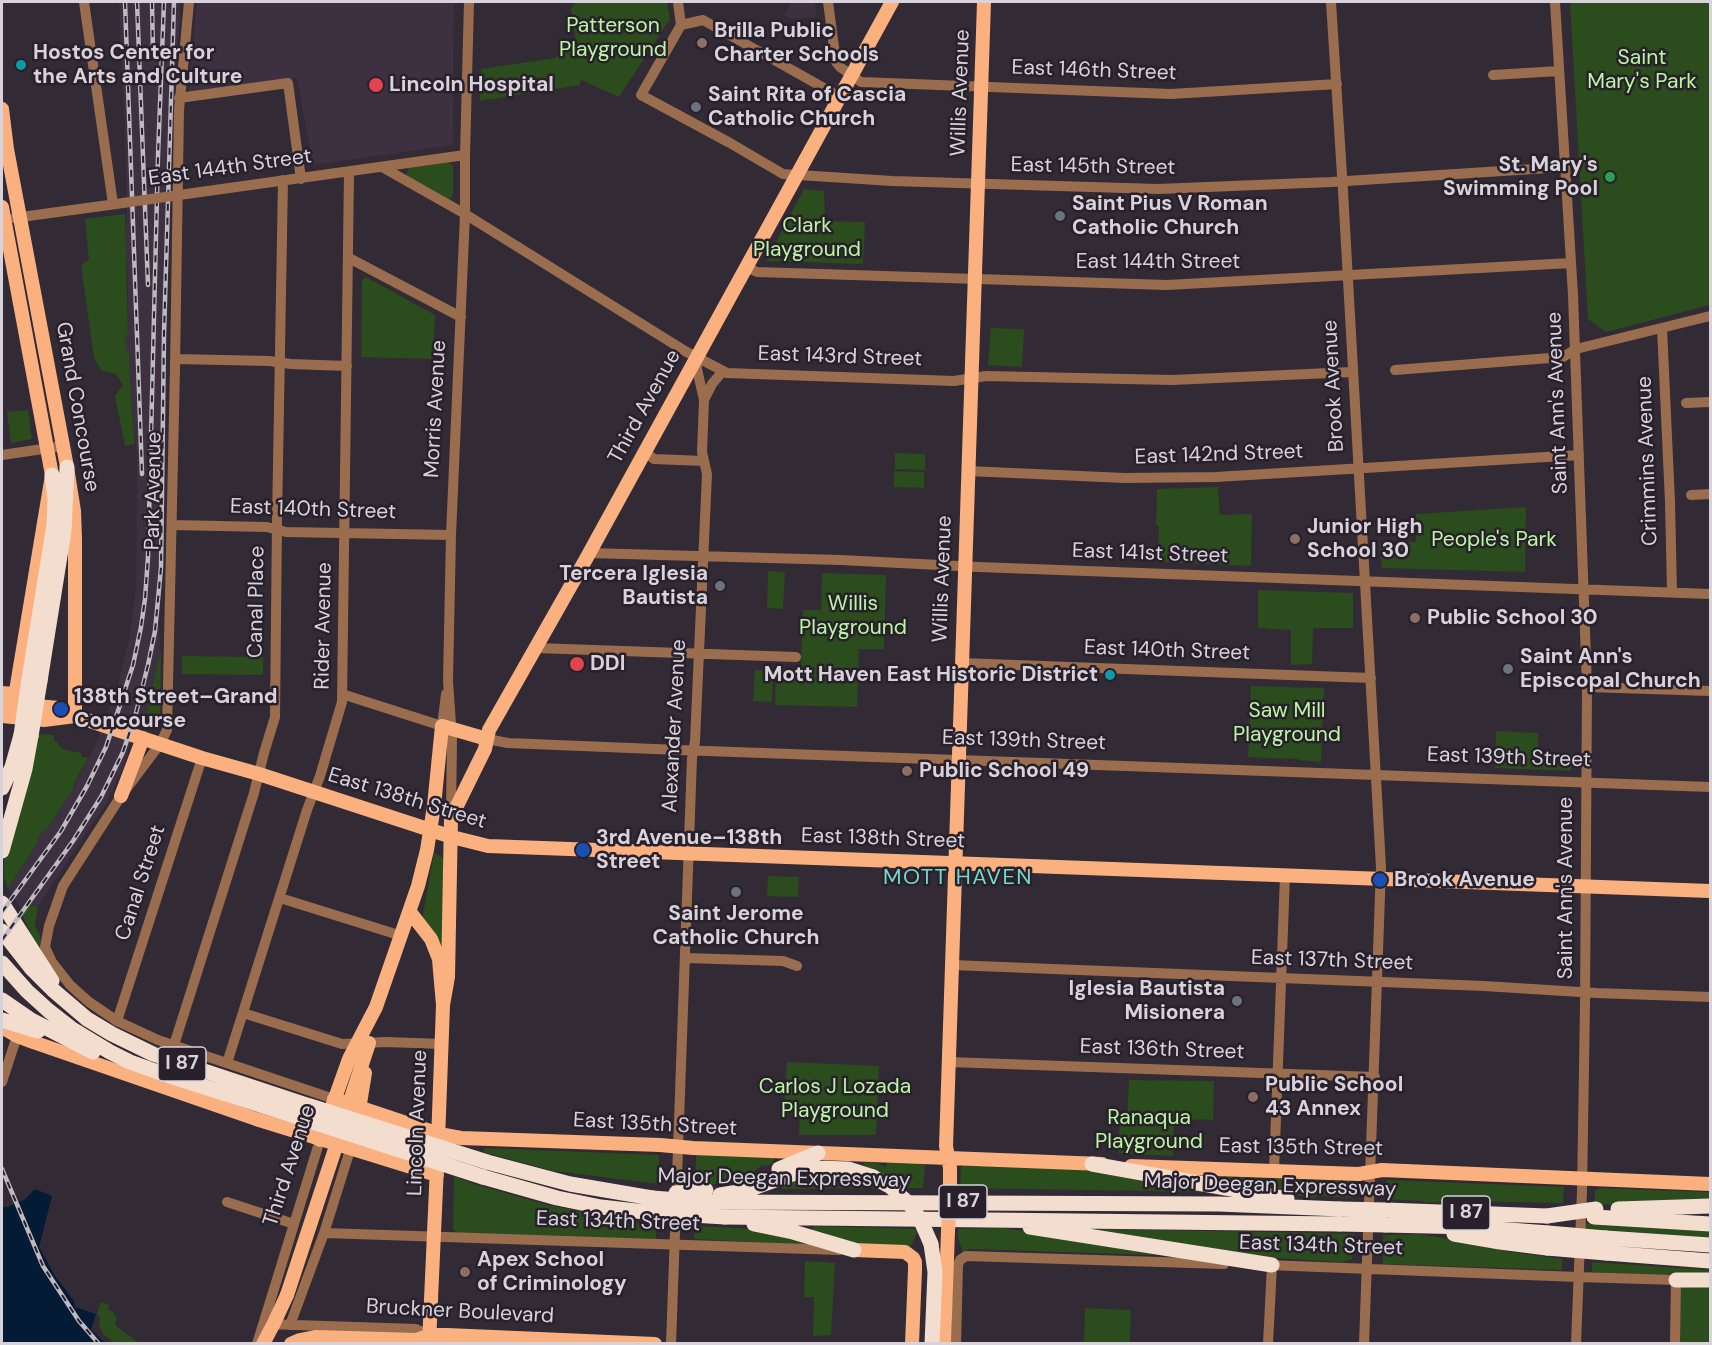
<!DOCTYPE html>
<meta charset="utf-8">
<style>
body{margin:0}
#map{position:relative;width:1712px;height:1345px;overflow:hidden;background:#322a35;font-family:"DM Sans",sans-serif}
canvas{display:block}
.frame{position:absolute;inset:0;border:3px solid #d8d3db;pointer-events:none}
</style>
<div id="map">
<canvas width="1712" height="1345"></canvas>
<div class="frame"></div>
</div>
<script>
const context = document.querySelector('canvas').getContext('2d');
context.lineJoin = 'round';
function fillPath(path, color) {
  context.fillStyle = color;
  context.fill(path, 'evenodd');
}
function poly(rows) {
  const path = new Path2D();
  for (const r of rows) {
    path.moveTo(r[0], r[1]);
    for (let i = 2; i < r.length; i += 2) path.lineTo(r[i], r[i + 1]);
  }
  return path;
}
function stroke(path, color, width, dash) {
  context.strokeStyle = color;
  context.lineWidth = width;
  context.lineCap = dash ? 'butt' : 'round';
  context.setLineDash(dash || []);
  context.stroke(path);
}
function drawText(font, color, halo, rows, align = 'center') {
  context.font = font + ' "DM Sans",sans-serif';
  context.lineWidth = 5;
  context.setLineDash([]);
  context.textBaseline = 'middle';
  context.strokeStyle = halo;
  context.fillStyle = color;
  for (const [text, x, y, turn = 0] of rows) {
    context.save();
    context.translate(x, y);
    context.rotate((+turn || 0) * Math.PI / 180);
    context.textAlign = isNaN(turn) ? turn : align;
    if (halo) context.strokeText(text, 0, 0);
    context.fillText(text, 0, 0);
    context.restore();
  }
}
fillPath(poly([
 [119,2,180,2,180,23,172,90,166,378,165,513,159,624,160,652,146,717,140,715,122,769,108,801,89,829,88,830,38,907,29,905,24,913,8,889,36,845,39,836,50,825,74,787,96,743,117,688,129,639,136,588,137,454,131,399,129,351,126,350,125,336,128,335,128,284,125,240,127,216,125,127],
 [197,2,454,2,453,145,313,165,297,78,189,92],
 [791,2,814,2,817,17,791,19,784,15]
]), '#3d3041');
fillPath(poly([
 [576,2,667,2,670,19,619,97,581,80,580,85,480,101,481,69,555,58,570,45,577,48,571,9],
 [1570,2,1710,2,1710,305,1606,332,1588,319],
 [449,162,453,166,453,193,452,197,449,199,445,199,408,178,406,174,409,168],
 [804,189,824,191,825,221,865,222,863,264,766,261],
 [125,214,128,335,125,336,126,350,129,351,131,399,135,444,125,446,115,396,123,385,116,374,101,370,94,358,81,265,89,259,85,219],
 [366,277,435,315,433,359,361,357,362,280],
 [991,328,1024,329,1022,367,988,365],
 [28,410,32,439,11,443,7,412],
 [895,453,925,454,925,470,895,469],
 [894,471,924,472,924,488,894,487],
 [1218,487,1220,515,1252,514,1251,566,1158,562,1159,526,1156,525,1157,489],
 [1526,507,1525,572,1382,568,1379,543,1416,542,1416,514],
 [768,571,785,572,783,609,767,608],
 [822,573,886,575,884,649,859,649,857,707,775,705,776,668,801,668,803,610,821,610],
 [1258,590,1353,593,1353,628,1313,628,1312,664,1291,665,1291,630,1258,628],
 [160,652,161,653,160,721,146,717],
 [182,656,263,657,263,675,182,674],
 [755,670,773,671,772,702,753,701],
 [1251,686,1324,688,1321,762,1299,760,1298,759,1248,757],
 [1496,731,1538,733,1538,751,1572,753,1571,771,1495,768],
 [36,734,54,735,54,741,57,741,59,746,65,750,81,753,81,756,88,758,73,786,74,787,50,825,39,836,36,845,8,889,4,878,4,859,23,790],
 [434,853,446,859,443,948,428,925,422,920],
 [768,876,799,877,798,897,767,896],
 [29,905,38,907,35,925,40,936,41,953,33,939,22,915],
 [787,1062,879,1066,876,1135,799,1135,800,1107,784,1107],
 [1129,1080,1214,1081,1213,1120,1174,1119,1173,1156,1118,1153,1120,1118,1127,1118],
 [485,1148,659,1155,659,1184,554,1171,483,1152],
 [696,1155,775,1158,772,1164,766,1166,762,1165,752,1173,739,1179,719,1184,696,1185],
 [864,1162,876,1163,886,1167,887,1163,923,1163,925,1164,923,1188,782,1189,782,1184,796,1179,798,1182,809,1176,872,1169,863,1165],
 [961,1165,1122,1171,1213,1192,960,1188],
 [1181,1173,1355,1179,1353,1198,1317,1196,1315,1198,1279,1193],
 [454,1176,477,1185,548,1205,638,1223,656,1225,656,1239,456,1233,453,1229],
 [1387,1180,1564,1187,1563,1203,1458,1201,1424,1203,1423,1201,1384,1199,1385,1183],
 [1599,1188,1710,1192,1710,1200,1615,1205,1595,1204,1595,1191],
 [1577,1223,1710,1229,1710,1238,1576,1228],
 [695,1226,738,1228,779,1233,810,1245,694,1239],
 [814,1226,919,1229,910,1248,844,1242,820,1231,817,1234,813,1232,812,1228],
 [1001,1228,1064,1236,1187,1256,969,1249,963,1252,958,1238,958,1229],
 [1094,1229,1324,1233,1354,1234,1352,1259,1343,1262,1274,1258,1094,1231],
 [1418,1234,1456,1240,1505,1251,1562,1259,1562,1270,1383,1264,1383,1235],
 [805,1261,835,1263,831,1335,813,1336,814,1297,804,1297],
 [1592,1262,1710,1270,1710,1275,1632,1274,1592,1272],
 [1710,1282,1710,1343,1680,1343,1680,1284],
 [101,1302,109,1305,108,1309,114,1313,114,1316,117,1317,115,1325,139,1343,115,1343,104,1335,99,1326,100,1318,97,1314],
 [1085,1308,1131,1310,1130,1343,1084,1343]
]), '#2b4c1c');
fillPath(poly([
 [35,1189,52,1196,39,1247,55,1276,74,1301,75,1307,96,1314,91,1330,105,1343,2,1343,2,1207,8,1207,24,1200]
]), '#041b35');
stroke(poly([
 [84,2,113,204],
 [189,2,179,110,175,368,167,730,160,744,121,796,63,886,49,926,45,947,52,962,70,985,89,1002,117,1021,158,1040,334,1099],
 [678,2,681,25,641,95,730,143,783,174,892,181,1158,189,1331,182,1565,167],
 [828,2,836,62,840,67,861,82,1171,94,1337,84],
 [1331,2,1343,191,1381,867,1364,1344],
 [1555,2,1573,295,1587,687,1585,1005,1582,1191,1576,1344],
 [681,25,703,20,840,97],
 [1493,75,1559,71],
 [179,98,288,83,301,179],
 [382,167,465,214,685,351,727,373,954,381,986,376,1172,380,1353,372],
 [172,196,465,155],
 [14,218,116,204],
 [349,258,461,317],
 [746,267,757,272,1167,285,1571,263],
 [1662,328,1670,502,1672,592],
 [176,359,269,361,291,364,347,366],
 [1395,370,1563,357,1576,349,1710,316],
 [704,400,712,384,723,371],
 [1686,403,1710,402],
 [645,452,654,459,704,461],
 [2,455,63,446],
 [968,471,1125,478,1216,477,1579,455],
 [1691,495,1710,494],
 [173,525,267,527,286,532,451,535],
 [589,553,841,560,978,567,1710,594],
 [536,648,796,657],
 [961,663,1371,678],
 [1587,687,1710,691],
 [342,694,442,726,446,694],
 [487,739,508,743,679,750,1710,787],
 [451,814,452,738,448,681,451,535,465,214,465,155,469,2],
 [280,898,402,936],
 [685,958,783,961,797,966],
 [952,965,1484,986,1596,993,1710,997],
 [243,1013,342,1044,386,1042,442,1044],
 [117,1021,202,758],
 [174,1045,254,793,264,753,275,717,277,521,283,180],
 [949,1062,1375,1077],
 [227,1063,307,810,320,776,342,702,349,172],
 [2,1082,17,1036],
 [1274,1171,1285,875],
 [227,1202,294,1224],
 [324,1233,839,1250],
 [1267,1265,1578,1277,1676,1280,1675,1344],
 [266,1324,416,1329,430,1335],
 [290,1325,324,1233,351,1147],
 [257,1344,320,1140],
 [671,1344,692,758,695,741,707,474,702,452,704,400,697,369,697,357],
 [956,1344,958,1265,960,1260,966,1256,1224,1264],
 [1268,1344,1272,1265]
]), '#9a6d4f', 10);
stroke(poly([
 [2,109,7,149,67,467,74,511,75,539,75,716],
 [2,207,52,475,17,685,13,717],
 [2,693,25,695],
 [2,703,59,708,75,716,202,758,259,774,452,837,488,846,1710,891],
 [2,716,44,720,75,716],
 [121,796,143,738],
 [410,912,431,939,439,959,440,971,443,1005,438,1141],
 [443,1005,448,977,451,818,485,749,489,730,586,559,892,2],
 [2,1027,17,1036,33,1042,256,1119,437,1175],
 [334,1099,439,1134,461,1138,660,1145,693,1148,1102,1164],
 [346,1113,369,1043],
 [358,1116,365,1073],
 [320,1140,349,1059,376,1007,418,886,427,850,434,806,442,726,487,739],
 [1131,1166,1359,1174,1382,1170,1710,1184],
 [950,1187,950,1168,946,1146,984,2],
 [854,1250,905,1252,913,1258,915,1262,915,1270,912,1344],
 [287,1295,339,1137],
 [291,1344,300,1340,315,1337,416,1340,430,1335,447,1335,655,1344],
 [429,1344,437,1166],
 [944,1344,948,1231]
]), '#fab17f', 14);
stroke(poly([
 [29,679,54,525,55,500,52,475],
 [40,681,64,531,67,467],
 [2,788,12,767,21,735],
 [2,851,25,769,31,736],
 [2,903,52,981],
 [2,931,32,969,53,990,87,1019,112,1034,153,1054,310,1106],
 [2,963,27,991,49,1011,72,1029,110,1052,130,1062,158,1072,307,1120],
 [2,1000,31,1020,93,1052],
 [2,1020,38,1031],
 [487,1162,570,1184,652,1198],
 [1092,1164,1287,1199],
 [779,1169,818,1153],
 [483,1177,557,1198,601,1207,645,1212],
 [720,1195,745,1191,789,1175,818,1168,848,1169,873,1177],
 [706,1202,1219,1204,1340,1209],
 [1618,1209,1710,1206],
 [1386,1210,1547,1216],
 [725,1217,1340,1224],
 [1594,1217,1710,1224],
 [754,1224,793,1232,854,1250],
 [1386,1225,1471,1227,1548,1233],
 [1030,1227,1272,1265],
 [1454,1234,1500,1242,1547,1248],
 [1606,1238,1710,1245],
 [931,1244,935,1272,932,1344],
 [1606,1253,1710,1261],
 [1676,1280,1710,1280]
]), '#f3ddce', 15);
const rail = poly([
 [125,2,142,474],
 [137,2,148,285],
 [152,2,153,55],
 [2,912,61,831,87,786,106,747,119,708,133,665,141,627,145,599,148,557,158,156,164,2],
 [2,940,73,841,101,797,123,752,136,713,148,665,155,631,161,568,164,334,174,2],
 [2,1169,43,1266,79,1321,99,1344]
]);
stroke(rail, '#bfb9c2', 4.5);
stroke(rail, '#28202b', 2, [7]);
stroke(poly([
 [116,204,172,196]
]), '#9a6d4f', 10);
stroke(poly([
 [948,1231,950,1187],
 [263,1344,274,1323,287,1295]
]), '#fab17f', 14);
stroke(poly([
 [21,735,29,679],
 [31,736,40,681],
 [310,1106,487,1162],
 [307,1120,483,1177],
 [873,1177,891,1187,911,1206,921,1221,931,1244],
 [676,1193,706,1190],
 [652,1198,706,1202],
 [1340,1209,1386,1210],
 [645,1212,725,1217],
 [1547,1216,1596,1209],
 [1340,1224,1386,1225],
 [1548,1233,1606,1238],
 [1547,1248,1606,1253]
]), '#f3ddce', 15);
for (const [x, y, r, color] of [
 [702,43,6,"#8d6e63"],
 [21,65,6,"#0f9aa8"],
 [376,85,8,"#e0444e"],
 [696,107,6,"#6b7280"],
 [1610,177,6,"#2e9e5b"],
 [1060,216,6,"#6b7280"],
 [1295,539,6,"#8d6e63"],
 [720,586,6,"#6b7280"],
 [1415,618,6,"#8d6e63"],
 [577,664,8,"#e0444e"],
 [1508,669,6,"#6b7280"],
 [1110,675,6,"#0f9aa8"],
 [61,709,8,"#1a4fb4"],
 [907,771,6,"#8d6e63"],
 [583,850,8,"#1a4fb4"],
 [1380,880,8,"#1a4fb4"],
 [736,892,6,"#6b7280"],
 [1237,1001,6,"#6b7280"],
 [1253,1097,6,"#8d6e63"],
 [465,1272,6,"#8d6e63"]
]) {
  const dot = new Path2D();
  dot.arc(x, y, r, 0, 2 * Math.PI);
  context.fillStyle = color;
  context.fill(dot);
  stroke(dot, '#28202b', 2);
}
for (const [x, y, w] of [
 [182,1064,48],
 [963,1202,48],
 [1466,1213,48]
]) {
  const box = new Path2D();
  box.roundRect(x - w / 2, y - 17, w, 34, 4.5);
  context.fillStyle = '#28202b';
  context.fill(box);
  stroke(box, '#d8d3db', 1.5);
}
drawText('bold 20px', '#d8d3db', null, [
 ["I 87",182,1064],
 ["I 87",963,1202],
 ["I 87",1466,1213]
]);
drawText('21px', '#baf7a1', '#28202b', [
 ["Patterson",613,26],
 ["Playground",613,50],
 ["Saint",1642,58],
 ["Mary's Park",1642,82],
 ["Clark",807,226],
 ["Playground",807,250],
 ["People's Park",1494,540],
 ["Willis",853,604],
 ["Playground",853,628],
 ["Saw Mill",1287,711],
 ["Playground",1287,735],
 ["Carlos J Lozada",835,1087],
 ["Playground",835,1111],
 ["Ranaqua",1149,1118],
 ["Playground",1149,1142]
]);
drawText('bold 21px', '#d8d3db', '#28202b', [
 ["Brilla Public",714,31],
 ["Charter Schools",714,55],
 ["Hostos Center for",33,53],
 ["the Arts and Culture",33,77],
 ["Lincoln Hospital",389,85],
 ["Saint Rita of Cascia",708,95],
 ["Catholic Church",708,119],
 ["St. Mary's",1598,165,"right"],
 ["Swimming Pool",1598,189,"right"],
 ["Saint Pius V Roman",1072,204],
 ["Catholic Church",1072,228],
 ["Junior High",1307,527],
 ["School 30",1307,551],
 ["Tercera Iglesia",708,574,"right"],
 ["Bautista",708,598,"right"],
 ["Public School 30",1427,618],
 ["Saint Ann's",1520,657],
 ["Episcopal Church",1520,681],
 ["DDI",590,664],
 ["Mott Haven East Historic District",1098,675,"right"],
 ["138th Street–Grand",74,697],
 ["Concourse",74,721],
 ["Public School 49",919,771],
 ["3rd Avenue–138th",596,838],
 ["Street",596,862],
 ["Brook Avenue",1394,880],
 ["Saint Jerome",736,914,"center"],
 ["Catholic Church",736,938,"center"],
 ["Iglesia Bautista",1225,989,"right"],
 ["Misionera",1225,1013,"right"],
 ["Public School",1265,1085],
 ["43 Annex",1265,1109],
 ["Apex School",477,1260],
 ["of Criminology",477,1284]
], 'left');
drawText('21px', '#d8d3db', '#28202b', [
 ["East 146th Street",1094,71,2],
 ["Willis Avenue",961,93,-88],
 ["East 145th Street",1093,167,1],
 ["East 144th Street",230,168,-8],
 ["East 144th Street",1158,262],
 ["East 143rd Street",840,357,2],
 ["Brook Avenue",1334,386,-93],
 ["Saint Ann's Avenue",1558,403,-92],
 ["Grand Concourse",77,407,80],
 ["Third Avenue",645,407,-61],
 ["Morris Avenue",436,409,-87],
 ["East 142nd Street",1219,455,-2],
 ["Crimmins Avenue",1648,461,-92],
 ["Park Avenue",154,491,-89],
 ["East 140th Street",313,510,2],
 ["East 141st Street",1150,554,2],
 ["Willis Avenue",943,579,-88],
 ["Canal Place",257,602,-89],
 ["Rider Avenue",324,626,-89],
 ["East 140th Street",1167,651,2],
 ["Alexander Avenue",675,726,-87],
 ["East 139th Street",1024,741,2],
 ["East 139th Street",1509,758,2],
 ["East 138th Street",407,799,17],
 ["East 138th Street",883,839,2],
 ["Canal Street",141,883,-72],
 ["Saint Ann's Avenue",1566,888,-90],
 ["East 137th Street",1332,961,2],
 ["East 136th Street",1162,1050,2],
 ["Lincoln Avenue",418,1123,-88],
 ["East 135th Street",655,1125,3],
 ["East 135th Street",1301,1148,1],
 ["Third Avenue",290,1166,-72],
 ["Major Deegan Expressway",784,1179,1],
 ["Major Deegan Expressway",1270,1186,2],
 ["East 134th Street",618,1222,2],
 ["East 134th Street",1321,1246,2],
 ["Bruckner Boulevard",460,1312,3]
]);
context.letterSpacing = '1.5px';
drawText('22px', '#71d9ca', '#28202b', [
 ["MOTT HAVEN",958,878]
]);
context.letterSpacing = '0px';
</script>
